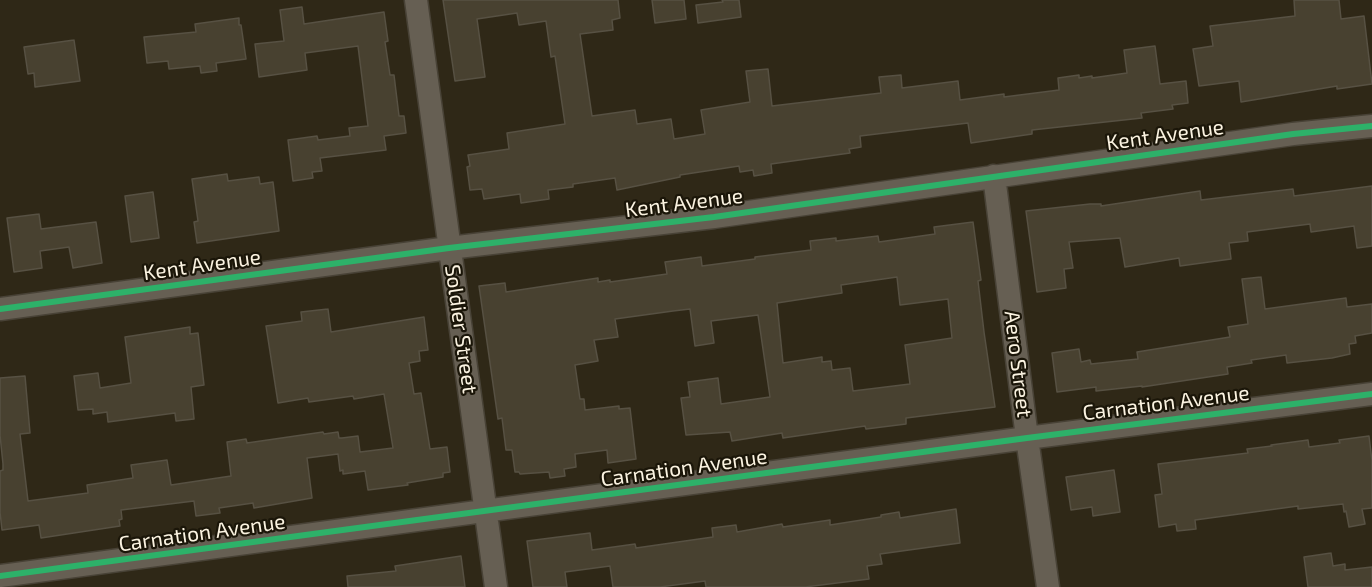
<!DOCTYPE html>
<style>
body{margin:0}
canvas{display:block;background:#2f2817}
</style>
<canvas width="1372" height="587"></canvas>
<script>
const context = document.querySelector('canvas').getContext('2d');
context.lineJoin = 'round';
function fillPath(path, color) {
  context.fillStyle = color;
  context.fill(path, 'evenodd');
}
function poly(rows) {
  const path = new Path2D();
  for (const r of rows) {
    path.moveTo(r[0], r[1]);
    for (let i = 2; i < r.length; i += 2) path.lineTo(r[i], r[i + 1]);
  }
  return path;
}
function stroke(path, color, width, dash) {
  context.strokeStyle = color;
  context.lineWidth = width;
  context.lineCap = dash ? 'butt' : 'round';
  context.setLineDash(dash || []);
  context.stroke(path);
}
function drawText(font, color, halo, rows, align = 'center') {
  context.font = font + ' "Exo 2",sans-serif';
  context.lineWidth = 4.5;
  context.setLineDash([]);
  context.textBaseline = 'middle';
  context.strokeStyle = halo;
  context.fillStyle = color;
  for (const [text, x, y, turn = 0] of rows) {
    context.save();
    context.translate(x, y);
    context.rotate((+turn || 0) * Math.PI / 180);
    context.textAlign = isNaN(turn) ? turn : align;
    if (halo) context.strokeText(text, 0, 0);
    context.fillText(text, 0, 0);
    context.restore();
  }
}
const building = poly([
 [443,0,618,0,620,18,612,20,613,30,580,34,592,116,635,110,637,124,671,119,674,139,705,134,701,110,750,102,746,71,768,69,772,106,881,93,879,77,901,75,902,88,958,81,960,100,1004,94,1004,97,1059,90,1058,78,1079,75,1079,78,1092,76,1092,78,1127,73,1124,50,1155,46,1160,84,1186,81,1188,103,1172,105,1173,109,1141,113,1142,118,1032,130,1032,134,971,143,968,123,860,136,861,147,849,149,850,153,771,164,772,173,754,176,753,170,740,172,739,166,680,175,680,177,617,190,615,178,573,184,573,187,548,190,549,199,521,203,520,194,484,199,482,189,470,190,467,167,470,166,468,155,509,149,507,133,565,124,555,56,551,57,546,21,519,25,517,13,477,19,485,77,455,81,443,0],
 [652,0,684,0,686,19,655,23,652,0],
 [722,0,739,0,741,17,698,23,696,5,723,2,722,0],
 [1294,0,1339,0,1341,19,1364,16,1372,84,1337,89,1337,86,1241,102,1239,81,1199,86,1193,49,1213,46,1210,26,1295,16,1294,0],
 [302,7,304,24,384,12,388,41,385,42,390,75,394,75,399,116,404,116,406,133,384,136,386,150,320,158,322,171,312,172,313,178,293,181,288,140,317,136,318,140,350,136,349,128,368,126,358,46,305,53,307,70,259,77,255,44,284,41,280,10,302,7],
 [239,18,239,25,241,25,246,59,216,63,217,71,201,73,200,66,169,69,168,61,147,63,144,37,196,32,195,24,239,18],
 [74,40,80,81,35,87,34,73,28,74,24,47,74,40],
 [227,174,228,181,259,177,260,184,273,182,279,231,197,243,194,222,198,221,192,179,227,174],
 [1372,186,1372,246,1357,248,1354,226,1311,232,1310,224,1247,232,1248,241,1229,243,1231,259,1180,266,1179,258,1125,267,1120,238,1069,242,1073,268,1064,269,1066,288,1037,292,1026,211,1090,204,1101,204,1101,206,1200,191,1201,200,1293,189,1294,196,1372,186],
 [153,192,159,238,131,242,125,196,153,192],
 [39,214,41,229,96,222,102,263,73,268,69,247,40,251,42,268,14,272,7,218,39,214],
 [973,222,981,280,978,281,984,332,995,407,906,418,906,424,866,429,865,426,783,438,782,433,732,441,730,432,686,435,681,398,690,397,688,382,718,378,721,404,770,397,758,315,711,321,714,343,695,346,690,309,673,311,615,319,618,337,594,340,598,361,575,365,580,399,584,399,585,410,619,406,619,409,630,408,636,459,608,463,607,450,575,454,576,467,564,469,565,476,550,478,549,472,520,474,519,472,515,472,512,450,506,450,502,418,498,419,479,286,505,283,506,292,598,278,598,282,610,280,610,282,667,274,665,262,701,257,702,266,755,259,755,257,811,250,810,241,836,238,836,241,878,236,879,242,935,234,934,227,973,222],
 [897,277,900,305,948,299,952,338,905,345,910,384,853,391,850,368,832,370,831,361,822,362,822,357,783,363,777,303,842,293,841,285,897,277],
 [1261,277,1265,309,1346,298,1347,307,1372,304,1372,333,1355,336,1356,343,1349,344,1350,354,1332,358,1287,363,1286,355,1251,360,1252,363,1227,367,1228,374,1142,387,1142,386,1096,391,1096,387,1057,392,1052,353,1079,349,1081,362,1090,360,1091,364,1138,359,1137,352,1230,337,1228,327,1248,324,1242,279,1261,277],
 [328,309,331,332,424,317,428,350,419,351,420,361,409,363,414,394,421,393,430,449,447,447,450,472,443,473,443,477,407,483,408,485,368,490,365,471,343,474,343,470,340,471,338,454,307,458,312,498,254,508,253,503,219,508,220,513,196,516,194,501,121,510,122,519,119,520,120,526,41,538,39,525,2,530,0,512,0,471,3,470,3,464,0,435,0,378,25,376,30,433,20,434,28,501,88,493,87,485,133,478,131,465,167,460,171,485,231,476,227,442,246,439,247,443,323,432,324,434,338,432,339,438,342,438,358,436,360,452,393,448,384,394,354,399,353,396,309,402,308,398,278,403,266,326,302,321,301,312,328,309],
 [190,327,190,334,198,333,204,385,191,387,194,419,176,421,175,413,108,422,107,412,93,414,93,409,78,410,74,376,98,373,100,388,131,383,125,337,190,327],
 [1369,436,1372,461,1372,508,1362,509,1365,524,1349,527,1346,511,1344,512,1343,504,1298,509,1298,506,1195,520,1196,529,1177,531,1176,524,1159,527,1155,495,1162,494,1158,464,1248,453,1247,449,1272,446,1271,445,1308,440,1309,447,1340,443,1339,440,1369,436],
 [1114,470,1120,512,1093,516,1092,507,1071,510,1066,477,1114,470],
 [956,509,960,543,880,554,882,564,867,566,869,579,805,587,706,587,705,581,660,587,613,587,610,566,565,572,567,587,533,587,527,541,590,533,592,550,635,544,636,548,713,537,712,528,736,525,737,532,782,524,783,527,830,520,830,525,881,517,881,515,899,512,900,518,956,509],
 [1331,553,1333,566,1345,564,1345,570,1372,567,1372,587,1308,587,1304,557,1331,553],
 [461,556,465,587,348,587,347,576,396,571,395,566,461,556]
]);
fillPath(building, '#484130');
stroke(building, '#575143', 1.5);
const minor = poly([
 [416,0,496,587],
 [994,176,1027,438,1048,587],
 [0,309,449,248,714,217,1293,134,1372,126],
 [0,576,1027,438,1372,394]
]);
stroke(minor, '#484236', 25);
stroke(minor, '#665f53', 22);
stroke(poly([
 [0,309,449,248,714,217,1293,134,1372,126],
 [0,576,1027,438,1372,394]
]), '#2db169', 6);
drawText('21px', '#fbf3e1', '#1b1609', [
 ["Kent Avenue",1165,135,-8],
 ["Kent Avenue",684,203,-7],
 ["Kent Avenue",202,265,-8],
 ["Soldier Street",461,329,82],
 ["Aero Street",1018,364,83],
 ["Carnation Avenue",1166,403,-7],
 ["Carnation Avenue",684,468,-8],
 ["Carnation Avenue",202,533,-8]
]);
</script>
